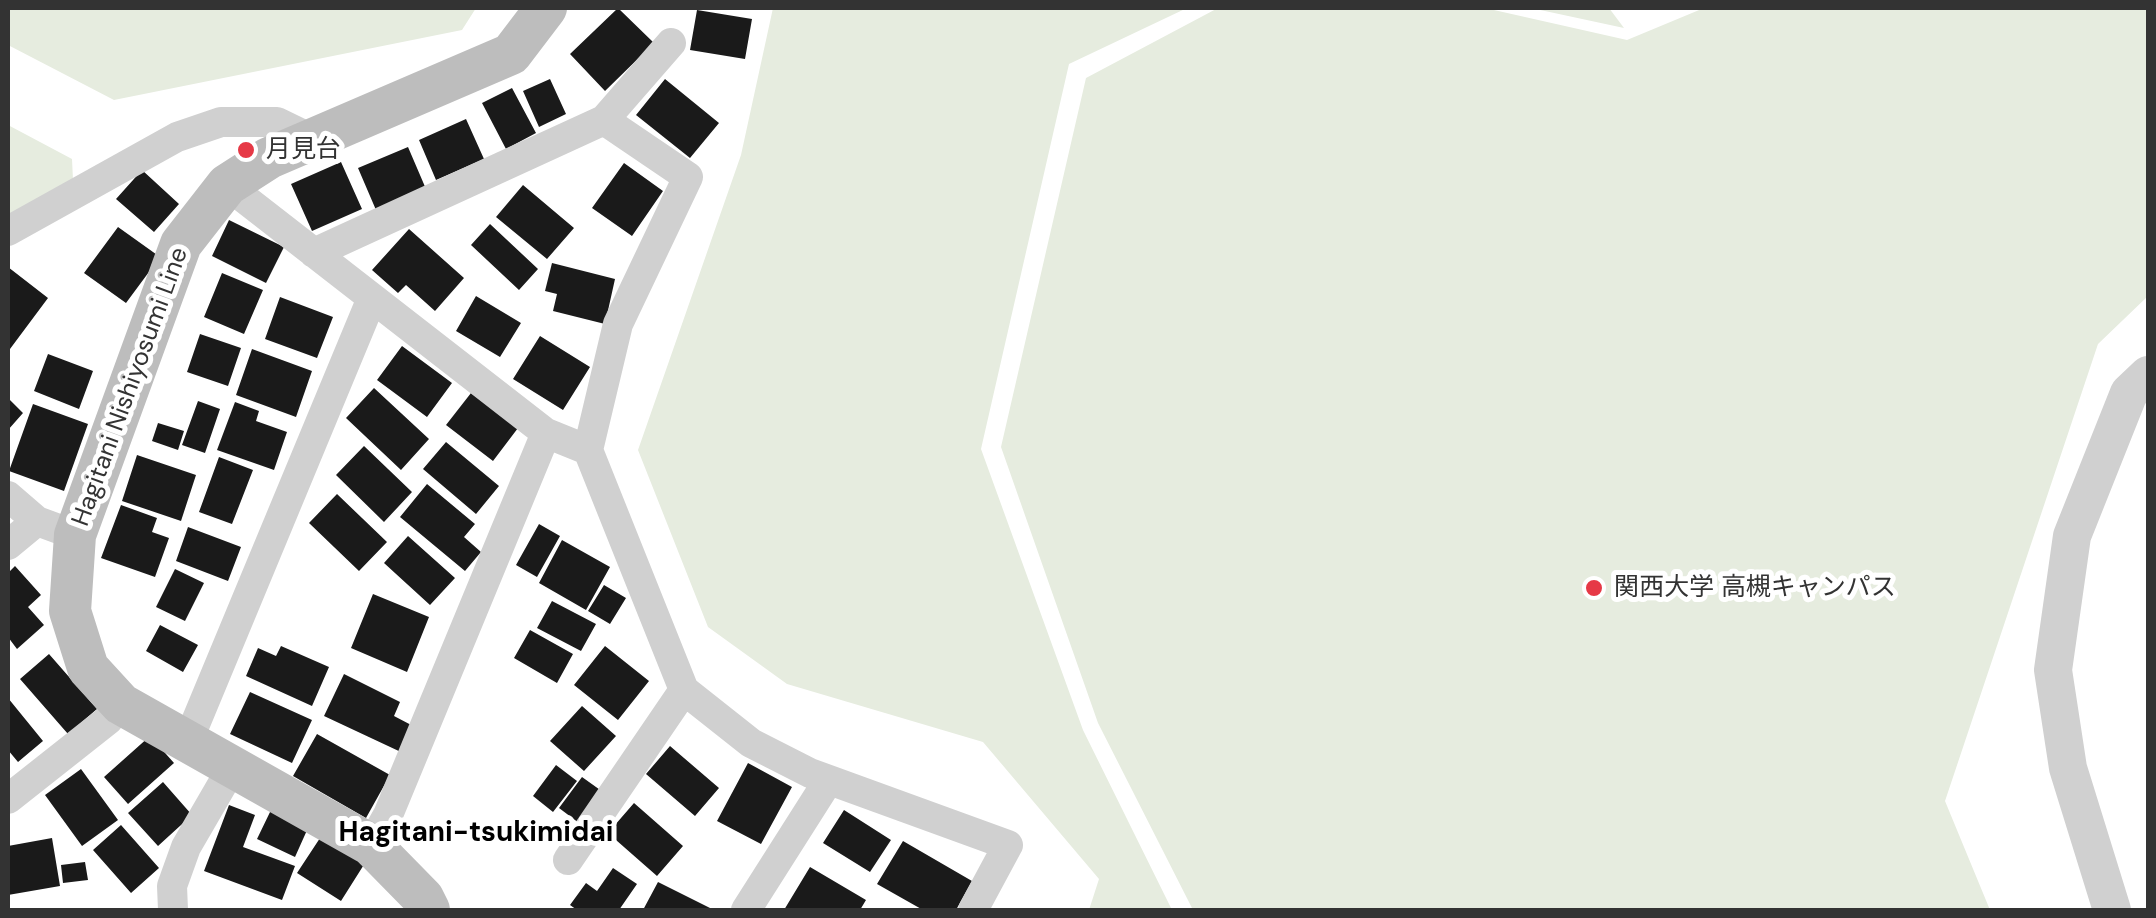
<!DOCTYPE html>
<meta charset="utf-8">
<style>
body{margin:0}
#map{position:relative;width:2156px;height:918px;overflow:hidden;background:#fff;font-family:"DM Sans",sans-serif}
canvas{display:block}
.frame{position:absolute;inset:0;border:10px solid #333;pointer-events:none}
</style>
<div id="map">
<canvas width="2156" height="918"></canvas>
<div class="frame"></div>
</div>
<script>
const context = document.querySelector('canvas').getContext('2d');
context.lineJoin = 'round';
function fillPath(path, color) {
  context.fillStyle = color;
  context.fill(path, 'evenodd');
}
function poly(rows) {
  const path = new Path2D();
  for (const r of rows) {
    path.moveTo(r[0], r[1]);
    for (let i = 2; i < r.length; i += 2) path.lineTo(r[i], r[i + 1]);
  }
  return path;
}
function stroke(path, color, width, dash) {
  context.strokeStyle = color;
  context.lineWidth = width;
  context.lineCap = dash ? 'butt' : 'round';
  context.setLineDash(dash || []);
  context.stroke(path);
}
function drawText(font, color, halo, rows, align = 'center') {
  context.font = font + ' "DM Sans","Noto Sans JP",sans-serif';
  context.lineWidth = 10;
  context.setLineDash([]);
  context.textBaseline = 'middle';
  context.strokeStyle = halo;
  context.fillStyle = color;
  for (const [text, x, y, turn = 0] of rows) {
    context.save();
    context.translate(x, y);
    context.rotate((+turn || 0) * Math.PI / 180);
    context.textAlign = isNaN(turn) ? turn : align;
    if (halo) context.strokeText(text, 0, 0);
    context.fillText(text, 0, 0);
    context.restore();
  }
}
fillPath(poly([
 [8,8,476,8,462,30,114,100,8,45],
 [773,8,1187,8,1069,64,981,449,1083,730,1172,910,1089,910,1099,879,983,742,787,684,708,627,638,450,741,155],
 [1218,8,1485,8,1627,40,1704,8,2148,8,2148,296,2098,344,1945,801,1990,910,1193,910,1098,723,1001,447,1086,78],
 [1531,8,1609,8,1624,28],
 [8,125,72,159,73,180,8,215]
]), '#e6ecdf');
fillPath(poly([
 [618,8,654,43,605,91,570,54],
 [697,10,752,19,745,59,690,50],
 [550,79,566,114,539,127,523,91],
 [665,79,719,123,690,158,636,115],
 [512,88,536,133,506,149,482,103],
 [466,119,484,159,436,180,419,140],
 [408,147,426,189,376,210,358,168],
 [341,162,362,209,312,231,291,184],
 [624,163,663,191,632,236,592,208],
 [142,170,179,204,154,232,116,199],
 [523,185,574,228,547,259,496,217],
 [229,220,284,247,266,283,212,256],
 [490,224,538,269,519,290,471,245],
 [118,227,160,257,126,303,84,273],
 [409,229,464,278,435,311,406,285,398,293,372,270],
 [552,263,615,279,605,324,553,311,557,294,545,291],
 [8,267,48,298,10,349,8,347],
 [222,273,263,290,244,334,204,317],
 [476,296,521,323,500,357,456,331],
 [280,297,333,317,317,358,265,339],
 [200,334,241,348,228,386,187,372],
 [540,336,590,367,563,410,513,379],
 [402,346,452,383,427,417,377,380],
 [252,349,312,371,296,417,236,395],
 [48,354,93,371,79,409,34,391],
 [374,388,429,439,401,470,346,418],
 [471,393,518,428,493,461,446,425],
 [8,398,23,413,8,430],
 [198,401,220,409,205,453,182,445],
 [235,402,259,411,256,421,287,432,274,470,217,450],
 [33,404,88,424,64,491,9,471],
 [158,423,184,431,178,450,152,441],
 [446,442,499,486,476,514,423,469],
 [364,446,412,492,384,522,336,475],
 [137,455,196,475,181,521,122,501],
 [219,457,253,470,232,524,199,512],
 [427,484,475,524,464,537,481,552,465,571,400,517],
 [337,494,387,542,359,571,309,523],
 [121,505,157,518,152,532,169,538,155,577,101,558],
 [539,524,560,536,537,577,516,565],
 [188,527,241,547,228,581,176,561],
 [408,536,455,578,430,605,384,563],
 [562,540,610,567,586,610,539,583],
 [15,566,41,595,28,607,44,625,17,649,8,637,8,573],
 [175,569,204,583,185,621,156,607],
 [604,585,626,598,610,624,588,611],
 [373,594,429,617,407,672,351,648],
 [552,601,596,624,581,651,537,628],
 [160,625,198,645,183,672,146,651],
 [530,630,573,654,557,683,514,658],
 [281,646,329,667,312,706,246,676,258,648,276,656],
 [605,646,649,681,618,720,574,685],
 [49,654,97,709,68,734,20,679],
 [344,674,400,702,394,716,415,727,403,753,324,716],
 [250,692,312,720,292,763,230,734],
 [8,698,43,741,18,762,8,750],
 [582,706,616,736,584,771,550,741],
 [317,734,390,775,366,818,293,776],
 [150,736,174,763,128,804,104,777],
 [670,746,719,788,695,816,646,774],
 [748,763,792,787,761,844,717,821],
 [556,765,577,781,553,812,533,796],
 [81,769,118,820,82,846,45,795],
 [582,777,603,792,579,823,559,808],
 [163,782,192,815,158,846,128,813],
 [634,803,683,846,657,876,608,833],
 [229,805,255,815,243,847,295,866,282,900,204,871],
 [271,810,308,828,295,857,257,839],
 [844,810,891,840,870,872,823,843],
 [121,825,159,868,131,893,93,850],
 [322,835,365,863,341,901,297,873],
 [52,838,60,886,8,895,8,846],
 [903,841,972,881,956,910,923,910,877,884],
 [85,862,88,880,63,883,61,865],
 [810,867,866,900,860,910,784,910],
 [613,868,637,884,619,910,577,910,570,905,586,883,597,891],
 [658,882,714,910,643,910]
]), '#1a1a1a');
stroke(poly([
 [227,185,546,433,388,815,371,845],
 [8,231,177,137,221,122,277,122,312,139],
 [314,253,604,120,671,43],
 [546,433,588,450,618,324,688,177,604,120],
 [588,450,684,690,751,743,810,773,1008,845,973,910],
 [8,496,37,521,75,535],
 [8,545,37,521],
 [188,741,372,298],
 [8,799,108,720,121,704],
 [568,860,684,690],
 [173,910,172,886,186,847,233,766],
 [746,910,828,781]
]), '#d0d0d0', 30);
stroke(poly([
 [2112,910,2068,768,2053,670,2072,536,2129,393,2148,375]
]), '#d0d0d0', 38);
stroke(poly([
 [429,910,423,898,371,845,121,704,88,668,70,611,75,535,181,244,227,185,269,158,511,54,546,8]
]), '#bdbdbd', 42);
for (const [x, y, r, color] of [
 [246,150,10,"#e63946"],
 [1594,588,10,"#e63946"]
]) {
  const dot = new Path2D();
  dot.arc(x, y, r, 0, 2 * Math.PI);
  context.fillStyle = color;
  context.fill(dot);
  stroke(dot, '#fff', 4);
}
drawText('25px', '#333', '#fff', [
 ["月見台",266,150],
 ["関西大学 高槻キャンパス",1614,588]
], 'left');
drawText('25px', '#333', '#fff', [
 ["Hagitani Nishiyosumi Line",131,387,-70]
]);
drawText('bold 28px', '#000', '#fff', [
 ["Hagitani-tsukimidai",476,834]
]);
</script>
